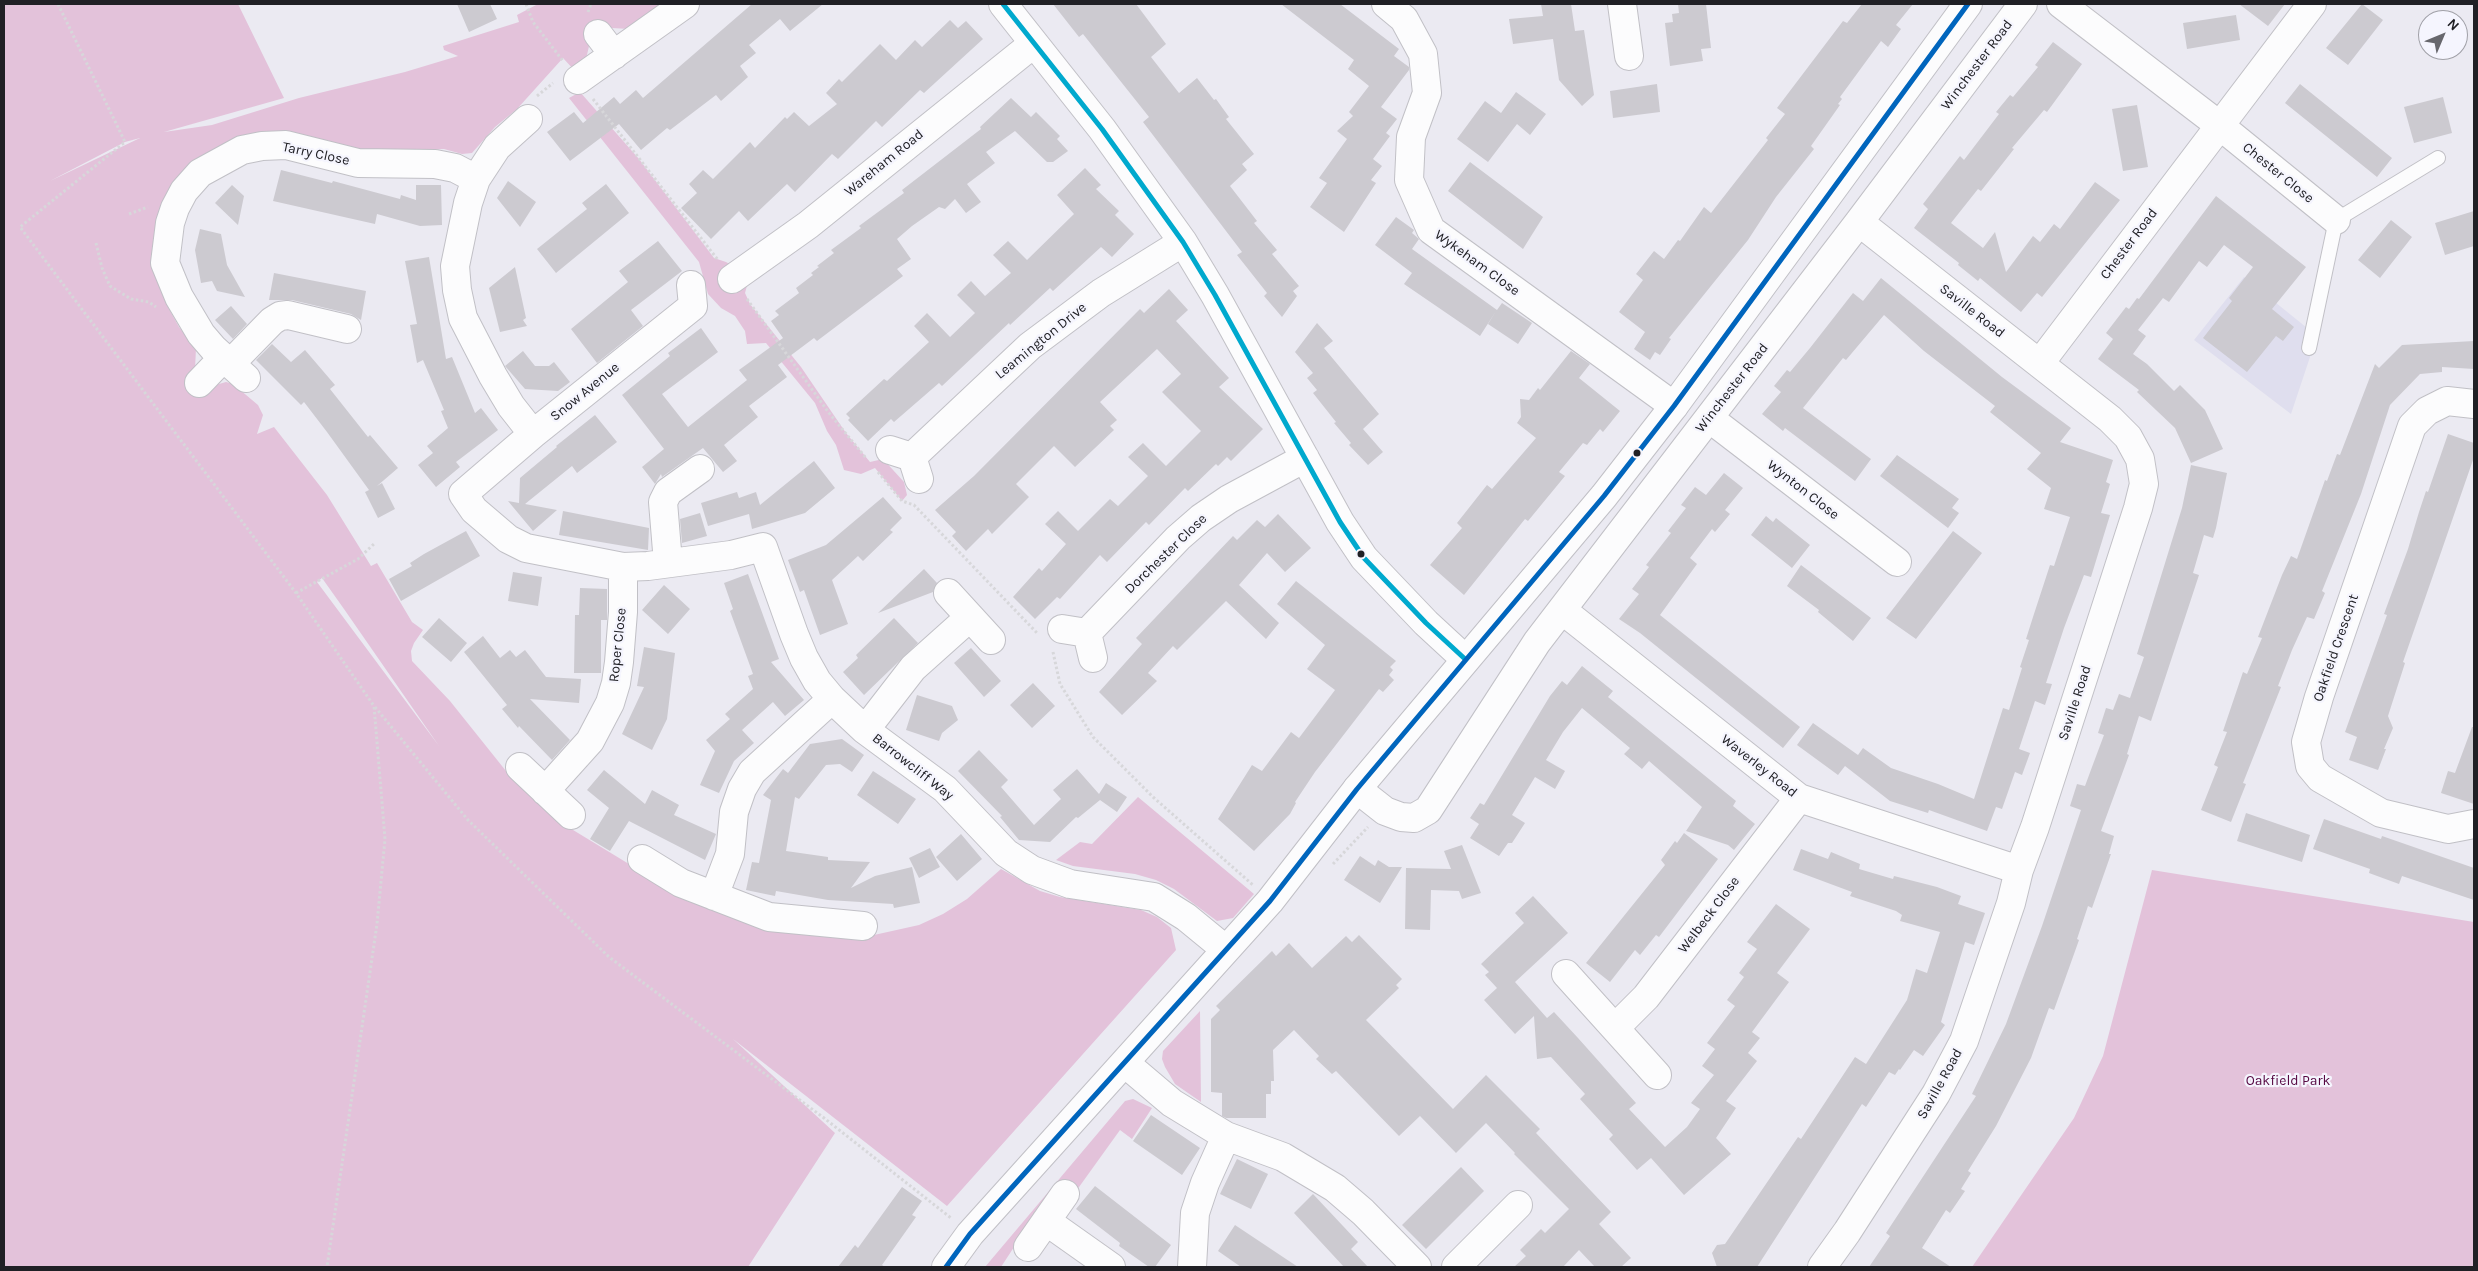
<!DOCTYPE html>
<style>
body{margin:0}
#map{position:relative;width:2478px;height:1271px;overflow:hidden;background:#ebeaf2;font-family:Karla,sans-serif}
canvas{display:block}
.frame{position:absolute;inset:0;border:5px solid #202025;pointer-events:none}
.north{position:absolute;left:2418px;top:10px;width:50px;height:50px;box-sizing:border-box;background:#f5f5fe;border:1px solid #a0a0a7;border-radius:50%;rotate:45deg;font-size:14px;font-weight:700;line-height:20px;text-align:center;color:#202025}
.north::after{content:'';display:block;margin:auto;width:18px;height:22px;background:#67676d;clip-path:polygon(50% 0,100% 100%,50% 72%,0 100%)}
</style>
<div id="map">
<canvas width="2478" height="1271"></canvas>
<div class="frame"></div>
<div class="north">N</div>
</div>
<script>
const context = document.querySelector('canvas').getContext('2d');
context.lineJoin = 'round';
function fillPath(path, color) {
  context.fillStyle = color;
  context.fill(path, 'evenodd');
}
function poly(rows) {
  const path = new Path2D();
  for (const r of rows) {
    path.moveTo(r[0], r[1]);
    for (let i = 2; i < r.length; i += 2) path.lineTo(r[i], r[i + 1]);
  }
  return path;
}
function stroke(path, color, width, dash) {
  context.strokeStyle = color;
  context.lineWidth = width;
  context.lineCap = dash ? 'butt' : 'round';
  context.setLineDash(dash || []);
  context.stroke(path);
}
function drawText(font, color, halo, rows, align = 'center') {
  context.font = font + ' Karla,sans-serif';
  context.lineWidth = 4.5;
  context.setLineDash([]);
  context.textBaseline = 'middle';
  context.strokeStyle = halo;
  context.fillStyle = color;
  for (const [text, x, y, turn = 0] of rows) {
    context.save();
    context.translate(x, y);
    context.rotate((+turn || 0) * Math.PI / 180);
    context.textAlign = isNaN(turn) ? turn : align;
    if (halo) context.strokeText(text, 0, 0);
    context.fillText(text, 0, 0);
    context.restore();
  }
}
fillPath(poly([
 [2244,277,2317,336,2291,414,2194,340]
]), '#dfdeee');
fillPath(poly([
 [4,4,238,4,284,98,164,132,212,125,299,98,405,72,458,56,444,50,443,46,519,22,517,15,538,4,668,4,629,29,612,28,604,23,590,42,586,59,575,71,563,58,517,109,495,127,472,153,462,154,444,149,373,151,351,148,326,140,324,143,299,134,272,131,232,140,193,162,154,269,168,307,179,327,196,348,195,370,212,386,226,382,233,384,258,405,263,415,257,434,274,427,327,495,371,566,377,563,412,622,423,630,414,643,411,651,412,661,450,701,510,776,555,819,670,889,801,931,833,937,865,937,919,925,943,914,967,899,1001,869,1040,891,1060,897,1141,910,1157,917,1171,928,1176,950,947,1206,733,1039,835,1133,748,1267,4,1267],
 [140,138,50,181,125,142],
 [322,578,344,609,439,746,317,582],
 [580,92,639,159,714,258,726,262,738,269,748,282,745,293,750,304,801,367,846,433,870,462,883,459,904,482,907,495,902,501,875,468,861,474,844,470,836,445,827,431,815,403,766,343,747,344,745,331,735,316,721,308,708,294,699,262,569,98],
 [1138,797,1254,894,1233,918,1217,921,1174,889,1156,880,1135,874,1073,866,1056,860,1080,842,1092,844],
 [2152,870,2474,922,2474,1267,1972,1267,2074,1118,2103,1056],
 [1200,1011,1201,1102,1175,1084,1165,1067,1162,1059,1163,1051],
 [1133,1099,1152,1108,1132,1139,1120,1130,1074,1194,1016,1244,1001,1267,985,1267,1125,1101]
]), '#e3c2da');
fillPath(poly([
 [457,4,490,4,497,19,469,32],
 [752,4,823,4,790,31,780,19,749,45,756,53,740,66,748,77,721,101,716,95,670,130,667,128,641,150,619,124,570,161,547,132,574,112,583,123,614,97,620,104,636,90,643,98],
 [1053,4,1136,4,1166,44,1151,57,1179,93,1197,78,1214,100,1216,99,1229,117,1226,119,1254,154,1242,164,1247,170,1230,186,1257,221,1254,223,1277,250,1272,254,1299,286,1293,291,1297,296,1282,317,1264,296,1267,293,1237,255,1242,252,1143,122,1149,117,1083,34,1079,37],
 [1281,4,1340,4,1399,49,1394,56,1409,67,1409,70,1381,107,1397,119,1386,133,1390,136,1373,159,1382,166,1371,180,1376,183,1344,232,1310,207,1327,183,1319,178,1347,139,1337,131,1353,116,1349,112,1369,86,1348,69,1354,60],
 [1541,4,1571,4,1575,31,1584,30,1594,95,1582,106,1559,80,1553,39,1513,44,1509,19,1543,16],
 [1678,4,1706,4,1711,48,1701,49,1703,61,1670,66,1665,23,1673,22,1672,14,1679,13],
 [1862,4,1913,4,1896,25,1901,29,1888,47,1881,41,1840,97,1842,99,1838,104,1840,105,1811,146,1814,149,1776,197,1748,240,1669,338,1671,339,1660,355,1655,352,1650,360,1634,349,1645,332,1619,312,1643,280,1636,274,1654,251,1664,259,1678,240,1680,241,1704,207,1711,213,1768,140,1766,138,1785,114,1777,108,1843,21,1847,23],
 [2239,4,2285,4,2268,26],
 [2362,4,2383,20,2348,65,2326,48],
 [2236,15,2240,40,2187,49,2183,23],
 [950,20,958,28,966,21,983,39,924,93,920,90,882,127,876,121,838,159,832,154,795,192,787,184,748,221,739,211,711,239,681,208,697,193,689,184,703,170,713,179,750,142,755,148,785,117,787,119,794,112,809,126,837,104,826,93,839,79,842,82,880,44,896,60,915,40,922,47],
 [2053,42,2082,64,2047,112,2044,110,2012,148,2014,149,1981,191,1978,189,1951,223,1983,248,1995,232,2006,272,2033,236,2040,242,2054,224,2060,229,2095,182,2120,200,2042,297,2037,293,2021,312,1980,278,1978,281,1958,265,1959,263,1914,228,1928,209,1923,204,1940,182,1960,156,1964,160,1999,114,1996,112,2010,95,2013,97,2038,67,2035,65],
 [1657,84,1660,112,1613,118,1610,91],
 [2300,84,2392,158,2377,177,2285,103],
 [1516,92,1546,114,1530,135,1517,124,1488,162,1457,139,1485,101,1501,113],
 [2443,97,2452,133,2414,143,2404,107],
 [1011,98,1031,117,1036,112,1060,136,1057,139,1068,151,1053,162,1047,162,1015,131,986,152,995,163,967,184,981,202,966,213,955,199,945,209,939,207,912,226,897,239,911,259,897,269,903,276,817,341,814,338,778,365,787,377,749,406,758,417,724,445,737,461,723,472,703,448,662,477,661,474,655,484,642,467,664,449,622,395,670,356,668,353,701,328,718,352,662,394,688,427,747,380,739,370,783,338,771,321,779,315,775,311,799,293,796,288,813,275,811,273,819,267,817,266,834,253,831,250,861,228,859,226,904,193,902,190,981,129,980,127],
 [2137,105,2148,167,2123,171,2112,109],
 [1470,162,1543,217,1523,249,1448,191],
 [1085,168,1101,185,1096,189,1119,211,1115,215,1134,234,1112,257,1101,247,1053,291,1050,288,1010,325,1009,323,942,386,939,383,894,422,891,419,868,441,848,420,850,418,846,414,884,379,887,381,929,342,914,326,927,313,950,337,975,313,957,295,971,281,985,296,1011,273,993,255,1008,241,1027,260,1074,214,1057,195],
 [281,170,332,183,333,181,400,199,401,195,416,200,416,185,441,185,442,225,420,226,377,214,375,224,273,201],
 [508,181,536,202,520,227,497,198],
 [606,184,629,213,556,273,537,249,587,209,582,203],
 [232,185,244,196,238,225,215,203],
 [2216,196,2306,267,2272,309,2294,327,2283,341,2276,336,2247,372,2203,338,2232,301,2229,298,2253,267,2224,245,2207,267,2199,261,2169,302,2163,298,2138,330,2146,336,2133,354,2147,364,2174,391,2180,385,2205,410,2223,449,2191,463,2175,428,2137,392,2139,390,2098,359,2113,339,2106,333,2126,307,2129,309,2137,298,2139,299],
 [2474,211,2474,246,2445,255,2435,223],
 [1396,217,1414,230,1412,233,1419,239,1412,249,1497,310,1502,303,1532,323,1518,344,1488,324,1496,311,1480,336,1404,284,1412,273,1375,245],
 [2391,220,2412,237,2380,278,2358,260],
 [200,229,221,234,227,265,245,297,217,291,212,281,201,283,195,250],
 [658,241,682,271,631,310,643,326,597,363,571,329,628,282,619,271],
 [429,257,446,359,452,357,475,413,481,408,498,430,456,462,460,467,436,487,418,465,433,453,427,446,448,428,441,411,444,410,423,360,417,363,410,325,417,324,405,261],
 [515,267,526,318,523,320,527,326,500,332,489,288],
 [274,273,366,291,361,320,351,314,292,300,269,300],
 [1881,278,2002,377,2071,428,2060,442,2113,460,2106,482,2110,484,2101,513,2110,515,2091,577,2084,575,2064,628,2046,683,2052,684,2045,705,2035,701,2019,749,2030,753,2022,775,2015,772,2002,809,1996,807,1987,831,1929,810,1928,813,1890,801,1845,766,1838,775,1797,745,1813,723,1858,755,1863,748,1891,768,1938,784,1974,799,2003,708,2009,710,2022,668,2020,667,2029,640,2026,639,2033,617,2050,565,2054,566,2070,517,2044,509,2051,488,2027,469,2041,453,1990,412,1995,406,1924,351,1884,315,1846,360,1843,358,1803,408,1871,459,1855,481,1785,428,1783,431,1762,414,1781,392,1774,386,1787,370,1790,372,1810,348,1853,293,1863,301],
 [1169,289,1188,310,1176,321,1229,378,1219,387,1263,429,1231,461,1227,457,1218,466,1216,464,1188,491,1185,488,1149,525,1146,522,1107,562,1100,555,1060,599,1057,597,1035,619,1013,597,1039,568,1042,571,1066,544,1045,524,1058,511,1078,531,1110,499,1118,506,1148,476,1128,457,1143,443,1166,466,1201,431,1162,392,1181,374,1157,349,1100,402,1117,420,1110,426,1114,430,1075,467,1054,446,1016,484,1029,497,992,534,988,529,966,551,952,536,956,532,935,510,974,476,1140,309,1144,313],
 [231,306,247,324,233,339,215,320],
 [1317,323,1333,341,1324,348,1379,414,1363,429,1383,452,1368,465,1349,445,1351,443,1334,423,1336,422,1313,393,1317,390,1307,378,1313,373,1295,352],
 [2474,341,2474,369,2442,367,2442,372,2420,374,2390,405,2361,494,2322,591,2325,593,2314,619,2307,617,2292,650,2278,686,2281,687,2243,783,2246,784,2231,822,2201,810,2218,767,2214,765,2227,732,2223,731,2243,672,2247,674,2262,638,2258,637,2282,575,2291,556,2297,559,2325,480,2327,481,2337,454,2340,455,2375,364,2379,368,2402,345],
 [272,344,291,362,305,350,335,385,330,389,368,437,370,435,398,468,377,486,382,483,395,509,378,518,365,492,369,490,327,432,304,402,301,405,256,360],
 [523,351,535,366,549,366,554,362,570,382,558,391,525,389,505,366],
 [1571,351,1590,364,1579,378,1620,411,1603,432,1600,429,1587,445,1583,443,1559,472,1565,476,1528,521,1525,519,1464,595,1430,565,1462,528,1457,523,1487,485,1492,489,1536,438,1517,423,1521,417,1520,399,1529,400,1538,388,1540,390],
 [595,415,617,442,577,473,572,466,525,504,557,510,533,531,508,501,519,503,520,478,557,447,556,446],
 [2448,434,2474,443,2474,457,2403,662,2405,663,2388,716,2393,728,2384,749,2386,749,2378,770,2349,760,2357,737,2345,732,2387,615,2384,614,2408,549,2419,512,2426,491,2428,492],
 [1897,455,1959,499,1952,508,1959,513,1948,528,1880,476],
 [814,461,835,488,805,513,752,529,749,514,708,526,701,503,737,492,739,498,756,492,760,505],
 [2191,465,2227,473,2216,528,2213,538,2204,535,2193,573,2199,575,2151,721,2139,716,2127,754,2129,755,2101,831,2114,836,2109,854,2111,854,2092,908,2088,906,2077,939,2079,940,2054,1010,2049,1008,2031,1058,1996,1126,1968,1171,1971,1173,1961,1189,1965,1191,1950,1213,1946,1210,1922,1248,1951,1267,1869,1267,1890,1236,1886,1233,1976,1096,1972,1094,2006,1024,2042,926,2081,810,2070,806,2077,784,2085,786,2092,767,2104,735,2098,733,2106,708,2113,710,2119,694,2130,698,2144,657,2137,654,2182,508],
 [1724,473,1743,488,1725,510,1730,514,1715,532,1712,529,1690,558,1697,564,1660,615,1800,727,1783,748,1640,633,1619,619,1639,594,1632,589,1649,567,1646,565,1671,533,1668,531,1686,508,1681,505,1695,487,1706,495],
 [883,497,902,518,890,530,893,532,863,561,858,556,832,580,848,624,820,635,804,590,800,592,788,560,826,545],
 [563,511,649,528,648,550,559,535],
 [700,513,707,536,682,543,680,519],
 [1278,514,1311,548,1285,572,1267,553,1239,585,1279,623,1266,639,1226,601,1177,650,1173,646,1148,673,1157,681,1122,715,1099,692,1142,644,1136,638,1233,536,1237,540,1257,520,1265,527],
 [1766,516,1773,522,1776,518,1810,545,1792,568,1751,535],
 [466,531,480,556,401,601,389,579,412,566,410,563,424,554],
 [1953,531,1982,553,1916,639,1886,618],
 [1801,565,1871,618,1853,641,1818,612,1819,610,1787,586],
 [924,569,937,583,933,592,878,613],
 [513,572,542,577,538,606,508,601],
 [748,574,779,659,771,662,804,700,785,716,773,702,742,730,754,743,734,761,719,793,700,785,715,751,706,740,730,719,725,714,753,689,748,676,753,674,730,611,733,609,724,583],
 [1296,581,1396,661,1390,667,1393,670,1389,675,1394,680,1383,692,1379,689,1315,772,1295,802,1296,803,1290,814,1254,851,1218,819,1252,765,1262,771,1291,732,1299,738,1335,690,1307,669,1325,645,1277,604],
 [664,585,690,609,668,634,642,610],
 [580,588,607,589,607,620,601,620,601,673,574,673,575,615,579,615],
 [439,618,467,643,451,662,422,637],
 [894,618,918,643,864,695,843,672,858,658,856,655],
 [483,636,500,658,510,650,516,657,525,650,546,677,581,679,579,703,530,699,570,740,552,760,519,726,518,728,502,709,507,705,464,652],
 [644,647,675,653,667,719,652,750,622,734,644,687,637,686],
 [971,648,1001,681,984,697,954,663],
 [1582,666,1613,691,1608,697,1736,801,1733,806,1755,824,1734,850,1728,845,1686,831,1702,807,1649,761,1642,769,1624,754,1630,748,1582,708,1563,732,1546,760,1565,771,1555,789,1535,777,1512,815,1525,823,1512,843,1508,843,1499,856,1470,838,1479,824,1470,818,1480,803,1484,805,1550,696,1562,681,1567,685],
 [1033,683,1055,706,1032,728,1010,705],
 [917,695,952,706,958,720,942,733,939,741,906,730],
 [2472,727,2474,727,2474,804,2441,793,2448,771,2455,773],
 [842,739,864,755,852,772,840,764,826,765,799,799,795,797,786,851,828,857,828,860,870,862,851,888,875,876,912,867,920,903,894,908,893,904,828,900,776,891,775,896,746,890,752,862,759,863,771,800,763,795,783,769,788,773,810,744],
 [979,750,1008,780,1001,787,1034,825,1061,799,1053,790,1077,769,1099,794,1106,783,1127,797,1117,812,1100,800,1078,818,1076,817,1050,842,1019,840,1000,817,1002,816,958,771],
 [604,770,645,804,652,790,679,805,674,815,716,834,705,860,629,821,610,851,590,839,609,808,587,790],
 [873,771,916,799,898,824,857,795],
 [2246,813,2310,835,2302,862,2237,841],
 [2324,819,2381,839,2382,836,2474,868,2474,900,2402,876,2399,884,2369,873,2370,869,2313,849],
 [1684,833,1718,859,1659,937,1656,935,1640,955,1635,950,1610,982,1586,963,1665,865,1661,860,1675,841,1677,843],
 [961,834,982,859,957,881,936,857],
 [1462,845,1481,893,1462,899,1459,891,1431,890,1430,930,1405,929,1406,868,1451,869,1444,851],
 [930,848,940,867,919,878,909,858],
 [1801,849,1828,859,1831,852,1860,864,1859,869,1893,879,1894,876,1937,887,1961,896,1958,904,1985,913,1974,945,1965,942,1941,1022,1945,1025,1923,1056,1914,1050,1900,1070,1899,1069,1895,1075,1889,1072,1866,1107,1862,1104,1757,1267,1717,1267,1712,1253,1717,1245,1725,1244,1798,1137,1801,1139,1855,1057,1866,1064,1907,1000,1916,969,1927,973,1940,932,1900,921,1902,915,1896,911,1850,896,1852,892,1793,870],
 [1360,856,1375,866,1378,860,1389,867,1402,867,1380,903,1344,880],
 [1533,896,1568,933,1515,982,1547,1018,1554,1012,1578,1038,1636,1103,1629,1109,1665,1147,1687,1127,1700,1109,1691,1103,1714,1075,1702,1066,1715,1049,1707,1043,1735,1006,1727,1000,1744,977,1739,973,1757,949,1747,942,1776,904,1810,929,1777,973,1789,982,1752,1032,1760,1038,1748,1053,1757,1061,1726,1101,1736,1108,1716,1138,1731,1154,1684,1195,1651,1158,1637,1170,1609,1139,1613,1135,1580,1099,1585,1094,1551,1057,1537,1059,1534,1016,1515,1034,1484,1000,1497,988,1485,975,1489,972,1481,964,1524,923,1515,913],
 [1359,935,1402,979,1396,985,1399,988,1366,1020,1453,1109,1486,1075,1540,1129,1536,1133,1611,1212,1599,1224,1631,1258,1621,1267,1595,1267,1579,1250,1563,1267,1514,1267,1526,1256,1520,1250,1541,1229,1545,1233,1569,1209,1514,1154,1515,1153,1486,1123,1456,1153,1420,1116,1399,1136,1336,1071,1332,1074,1316,1059,1319,1056,1294,1030,1273,1050,1274,1081,1271,1081,1271,1094,1266,1094,1266,1118,1226,1118,1222,1116,1222,1093,1211,1092,1211,1019,1220,1010,1216,1006,1272,951,1276,956,1289,943,1312,968,1346,936,1352,942],
 [1151,1115,1200,1148,1182,1175,1133,1141],
 [1237,1159,1268,1174,1251,1209,1220,1194],
 [1461,1167,1484,1191,1426,1249,1402,1225],
 [1095,1186,1171,1245,1155,1267,1149,1267,1119,1246,1120,1243,1076,1209],
 [902,1187,922,1201,912,1215,916,1217,882,1265,885,1267,838,1267,855,1245,858,1248],
 [1313,1194,1358,1242,1351,1249,1368,1267,1344,1267,1294,1213],
 [1235,1225,1298,1267,1241,1267,1218,1251]
]), '#cccad0');
const service = poly([
 [2309,348,2336,220,2438,158]
]);
const minor = poly([
 [1003,4,1102,129,1183,242,1215,295,1340,522,1364,558,1426,623,1465,659],
 [1386,4,1404,19,1423,54,1427,93,1411,137,1409,180,1431,230,1674,406],
 [1622,4,1629,56],
 [2061,4,2219,125,2336,220],
 [598,34,614,55],
 [578,80,685,4],
 [528,119,497,147,476,179,468,203,455,266,457,290,463,318,493,376,511,406,533,434],
 [732,279,808,225,1033,44],
 [691,285,693,306,533,434,463,494,474,510,508,539,526,548,623,567,648,566,731,555,763,547,794,634,804,658,817,681,832,699,865,730,945,789,1006,853,1032,870,1070,884,1154,897,1186,917,1225,949],
 [2040,363,2312,4],
 [230,364,272,321,280,316,288,315,347,329],
 [246,378,213,348,201,334,179,297,165,263,170,223,175,208,184,191,200,173,242,150,262,146,286,145,358,163,435,164,455,168,476,179],
 [199,383,223,358],
 [2474,404,2447,401,2427,411,2412,426,2319,697,2306,742,2310,766,2320,778,2381,813,2448,829,2474,824],
 [1709,418,1897,562],
 [890,450,912,457,1030,346,1101,293,1183,242],
 [912,457,919,479],
 [668,563,663,502,668,492,700,469],
 [948,593,991,640],
 [1562,610,1799,798,2019,870],
 [1062,629,1087,633],
 [1093,658,1087,633,1178,538,1201,518,1229,499,1305,458],
 [865,730,913,668,970,617],
 [520,767,571,815],
 [1357,789,1385,811,1401,817,1414,818,1428,810,1537,642,1859,222,2023,4],
 [545,791,590,741,610,703,616,683,619,662,623,612,623,567],
 [642,859,681,883,769,917,863,926],
 [714,896,730,854,734,812,742,789,752,772,832,699],
 [1566,974,1657,1075],
 [1615,1028,1646,997,1799,798],
 [1126,1064,1172,1103,1226,1136,1283,1157,1335,1188,1363,1212,1417,1267],
 [1046,1221,1111,1267],
 [1028,1247,1065,1194],
 [1192,1267,1195,1213,1205,1183,1226,1136],
 [1456,1267,1518,1205],
 [1822,1267,1847,1232,1936,1094,1964,1041,2011,903,2019,870,2035,827,2138,508,2144,484,2140,459,2128,437,2110,419,1859,222]
]);
const tertiary = poly([
 [946,1267,970,1234,1270,901,1357,789,1604,496,1674,406,1968,4]
]);
stroke(service, '#c1c0c6', 16);
stroke(minor, '#c1c0c6', 30);
stroke(tertiary, '#c1c0c6', 30);
stroke(poly([
 [58,4,125,142,20,227,296,593,374,706,385,839,377,924,327,1267],
 [526,4,533,22,563,61],
 [588,12,591,4],
 [537,96,553,83],
 [593,99,718,260],
 [129,214,148,207],
 [96,243,102,268,110,286,131,299,149,302,156,307],
 [747,299,829,413,866,458],
 [878,472,902,501,914,505,1038,634],
 [296,593,358,559,375,543],
 [1053,652,1060,684,1093,737,1153,797,1253,885],
 [375,707,468,820,609,957,824,1118,951,1218],
 [1333,864,1368,827]
]), '#d7d7da', 3, [2.5, 2.5]);
stroke(service, '#fcfcfd', 14);
stroke(minor, '#fcfcfd', 28);
stroke(tertiary, '#fcfcfd', 28);
stroke(poly([
 [1003,4,1102,129,1183,242,1215,295,1340,522,1364,558,1426,623,1465,659]
]), '#00a9ce', 5);
stroke(poly([
 [946,1267,970,1234,1270,901,1357,789,1604,496,1674,406,1968,4]
]), '#0065bd', 5);
for (const [x, y, r, color] of [
 [1637,453,4.5,"#202025"],
 [1361,554,4.5,"#202025"]
]) {
  const dot = new Path2D();
  dot.arc(x, y, r, 0, 2 * Math.PI);
  context.fillStyle = color;
  context.fill(dot);
  stroke(dot, '#f5f5fe', 2);
}
drawText('14px', '#202025', '#f5f5fe', [
 ["Winchester Road",1977,65,-53],
 ["Tarry Close",316,154,12],
 ["Wareham Road",884,163,-39],
 ["Chester Close",2278,173,39],
 ["Chester Road",2129,244,-53],
 ["Wykeham Close",1477,263,36],
 ["Saville Road",1972,311,38],
 ["Leamington Drive",1041,341,-39],
 ["Winchester Road",1732,388,-52],
 ["Snow Avenue",585,392,-39],
 ["Wynton Close",1803,490,38],
 ["Dorchester Close",1166,554,-44],
 ["Roper Close",618,645,-84],
 ["Oakfield Crescent",2336,648,-71],
 ["Saville Road",2075,703,-72],
 ["Waverley Road",1759,766,38],
 ["Barrowcliff Way",913,767,38],
 ["Welbeck Close",1709,915,-53],
 ["Saville Road",1940,1084,-61]
]);
drawText('14px', '#560842', '#f5f5fe', [
 ["Oakfield Park",2288,1081]
]);
</script>
